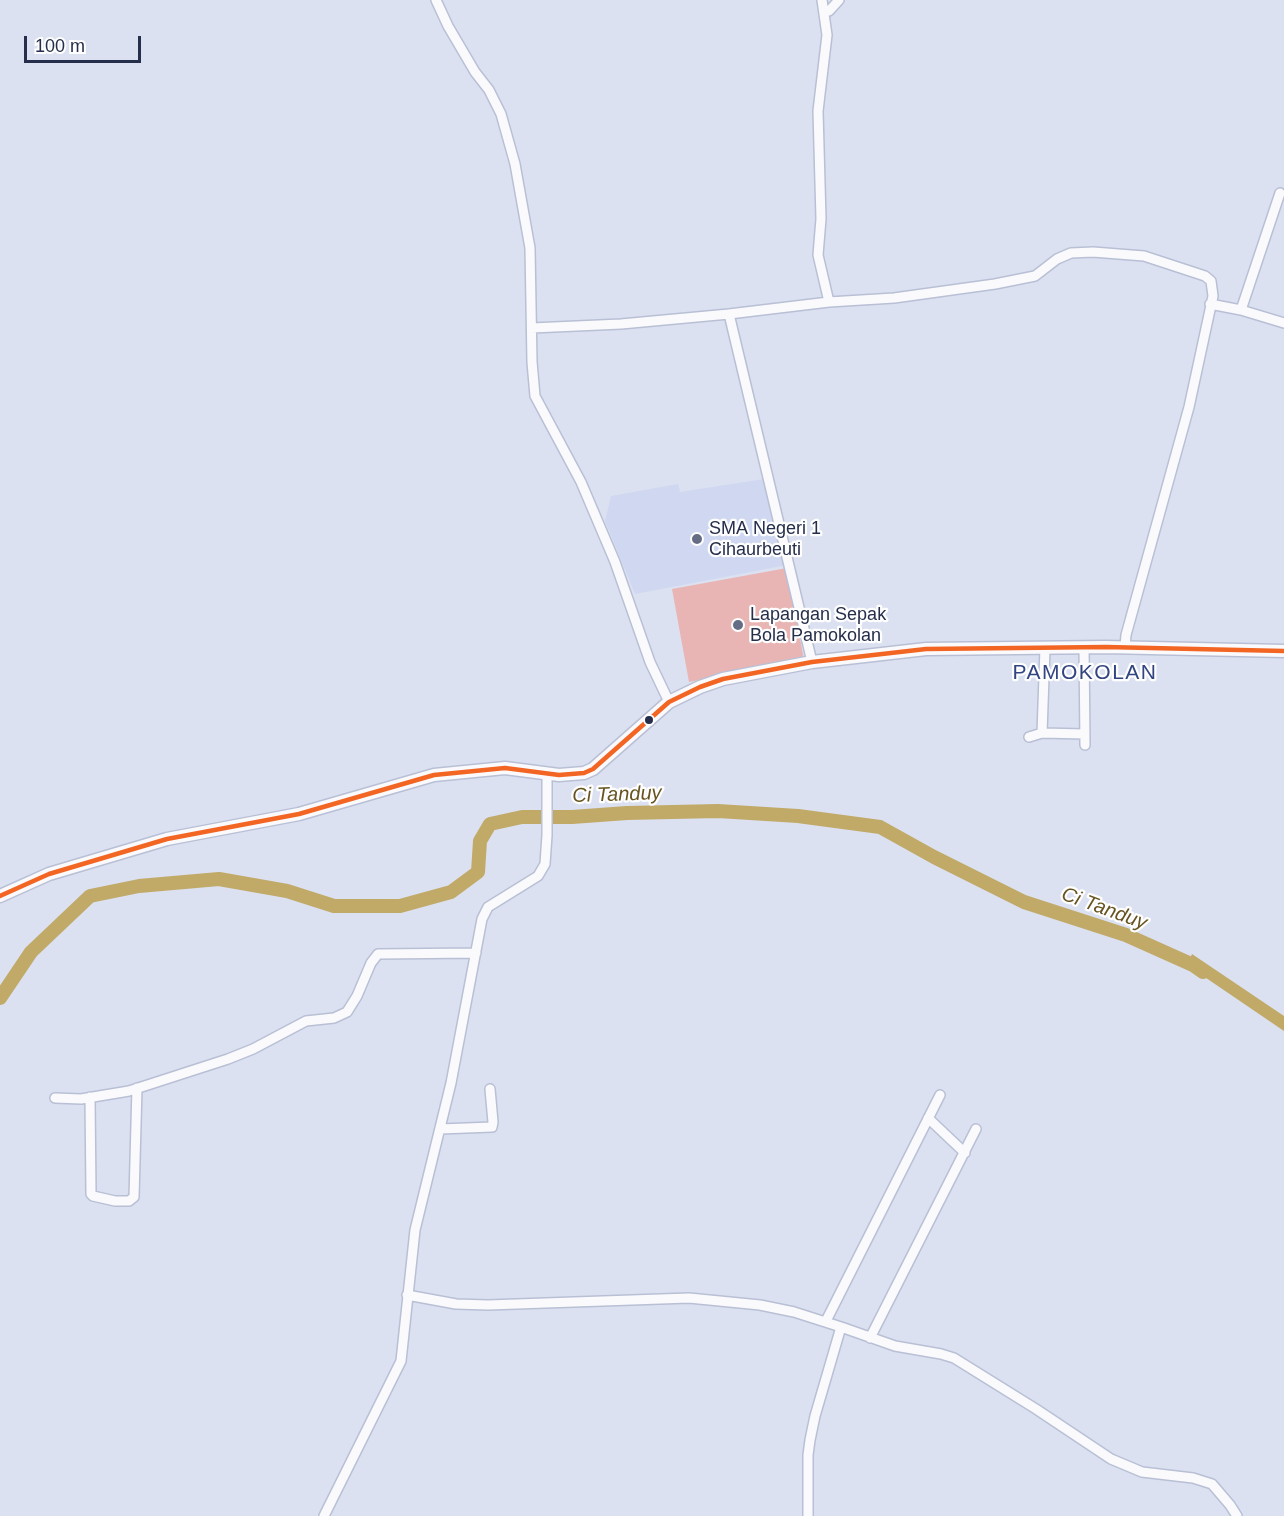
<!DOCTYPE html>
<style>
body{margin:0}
#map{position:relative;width:1284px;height:1516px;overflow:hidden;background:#dbe1f1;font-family:Helvetica,sans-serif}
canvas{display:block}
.scale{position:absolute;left:24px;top:36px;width:117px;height:27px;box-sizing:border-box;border:3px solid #252e4a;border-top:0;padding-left:8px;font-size:18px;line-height:21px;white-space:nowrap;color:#252e4a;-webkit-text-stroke:4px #fefefe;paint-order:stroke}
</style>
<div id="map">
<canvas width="1284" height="1516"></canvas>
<div class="scale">100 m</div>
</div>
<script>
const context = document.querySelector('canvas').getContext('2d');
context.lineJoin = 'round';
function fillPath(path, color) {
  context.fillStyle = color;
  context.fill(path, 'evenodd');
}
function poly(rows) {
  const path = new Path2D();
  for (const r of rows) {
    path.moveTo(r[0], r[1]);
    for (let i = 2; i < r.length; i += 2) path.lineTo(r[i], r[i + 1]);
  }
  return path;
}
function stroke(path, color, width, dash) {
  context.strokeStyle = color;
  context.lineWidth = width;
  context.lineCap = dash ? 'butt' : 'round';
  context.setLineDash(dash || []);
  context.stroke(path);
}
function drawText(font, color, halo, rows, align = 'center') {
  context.font = font + ' Helvetica,sans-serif';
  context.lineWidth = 4.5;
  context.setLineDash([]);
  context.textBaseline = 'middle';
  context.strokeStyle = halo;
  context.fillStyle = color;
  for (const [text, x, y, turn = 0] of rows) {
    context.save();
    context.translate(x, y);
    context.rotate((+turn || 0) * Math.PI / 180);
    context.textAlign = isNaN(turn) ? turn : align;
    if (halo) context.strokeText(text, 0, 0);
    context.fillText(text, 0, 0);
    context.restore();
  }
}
fillPath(poly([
 [764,479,787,565,635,594,605,521,611,496,678,484,680,492]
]), '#cfd8f0');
fillPath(poly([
 [787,568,804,660,689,682,672,589]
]), '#e9b5b4');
fillPath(poly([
 [1192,954,1284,1016,1284,1031,1187,965]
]), '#c1aa68');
stroke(poly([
 [0,998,31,952,90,896,139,886,219,879,287,891,334,906,400,906,451,892,478,872,480,841,490,824,522,817,572,817,627,813,718,811,798,816,880,827,934,857,1024,902,1126,935,1193,965,1203,972]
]), '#c1aa68', 14);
const minor = poly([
 [436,0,448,26,475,72,489,90,501,114,515,164,530,248,532,362,535,396,581,482,615,562,650,662,669,702],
 [822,0,827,35,818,111,821,219,818,255,829,302],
 [825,11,829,11,839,0],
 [1210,304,1241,310,1284,323],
 [1241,310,1280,193],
 [729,314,812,662],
 [532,328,621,324,729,314,829,302,894,298,995,284,1035,276,1057,259,1071,253,1093,252,1144,256,1205,276,1211,281,1213,296,1189,407,1126,635,1125,647],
 [1084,647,1085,745],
 [1042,733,1045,648],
 [1029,737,1042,733,1085,734],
 [90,1097,91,1194,93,1196,115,1201,129,1201,134,1197,137,1088],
 [55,1098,81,1099,129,1091,228,1059,253,1049,306,1021,334,1018,347,1012,357,996,371,963,378,954,476,953],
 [928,1118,965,1153],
 [440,1129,492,1127,493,1122,490,1089],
 [407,1295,456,1304,488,1305,689,1298,760,1305,794,1312,841,1327,815,1416,810,1440,808,1455,808,1516],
 [826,1321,940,1095],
 [841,1327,895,1346,941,1354,954,1358,1036,1409,1111,1459,1142,1472,1193,1478,1212,1484,1230,1505,1237,1516],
 [870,1338,976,1129],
 [324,1516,401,1361,415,1230,451,1083,482,919,488,907,538,876,545,864,547,835,547,773]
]);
const major = poly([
 [0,896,49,874,167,839,299,814,434,775,505,768,559,775,584,773,593,769,669,702,700,687,723,679,812,662,926,649,1106,647,1284,651]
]);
stroke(minor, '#b9c0d5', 12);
stroke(major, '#b9c0d5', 15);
stroke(minor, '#fafafd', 9);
stroke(major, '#fafafd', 12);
stroke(poly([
 [0,896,49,874,167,839,299,814,434,775,505,768,559,775,584,773,593,769,669,702,700,687,723,679,812,662,926,649,1106,647,1284,651]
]), '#f26522', 4.5);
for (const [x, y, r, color] of [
 [697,539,6,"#656d84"],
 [738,625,6,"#656d84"],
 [649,720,5,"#252e4a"]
]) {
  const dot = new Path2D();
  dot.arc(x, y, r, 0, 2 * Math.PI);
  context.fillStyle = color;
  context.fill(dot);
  stroke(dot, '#fefefe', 2);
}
drawText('18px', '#252e4a', '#fefefe', [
 ["SMA Negeri 1",709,529],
 ["Cihaurbeuti",709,550],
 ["Lapangan Sepak",750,615],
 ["Bola Pamokolan",750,636]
], 'left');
drawText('italic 20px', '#665320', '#fefefe', [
 ["Ci Tanduy",617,795,-2],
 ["Ci Tanduy",1104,909,20]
]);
context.letterSpacing = '1.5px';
drawText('21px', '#334581', '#fefefe', [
 ["PAMOKOLAN",1085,673]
]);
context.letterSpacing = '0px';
</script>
